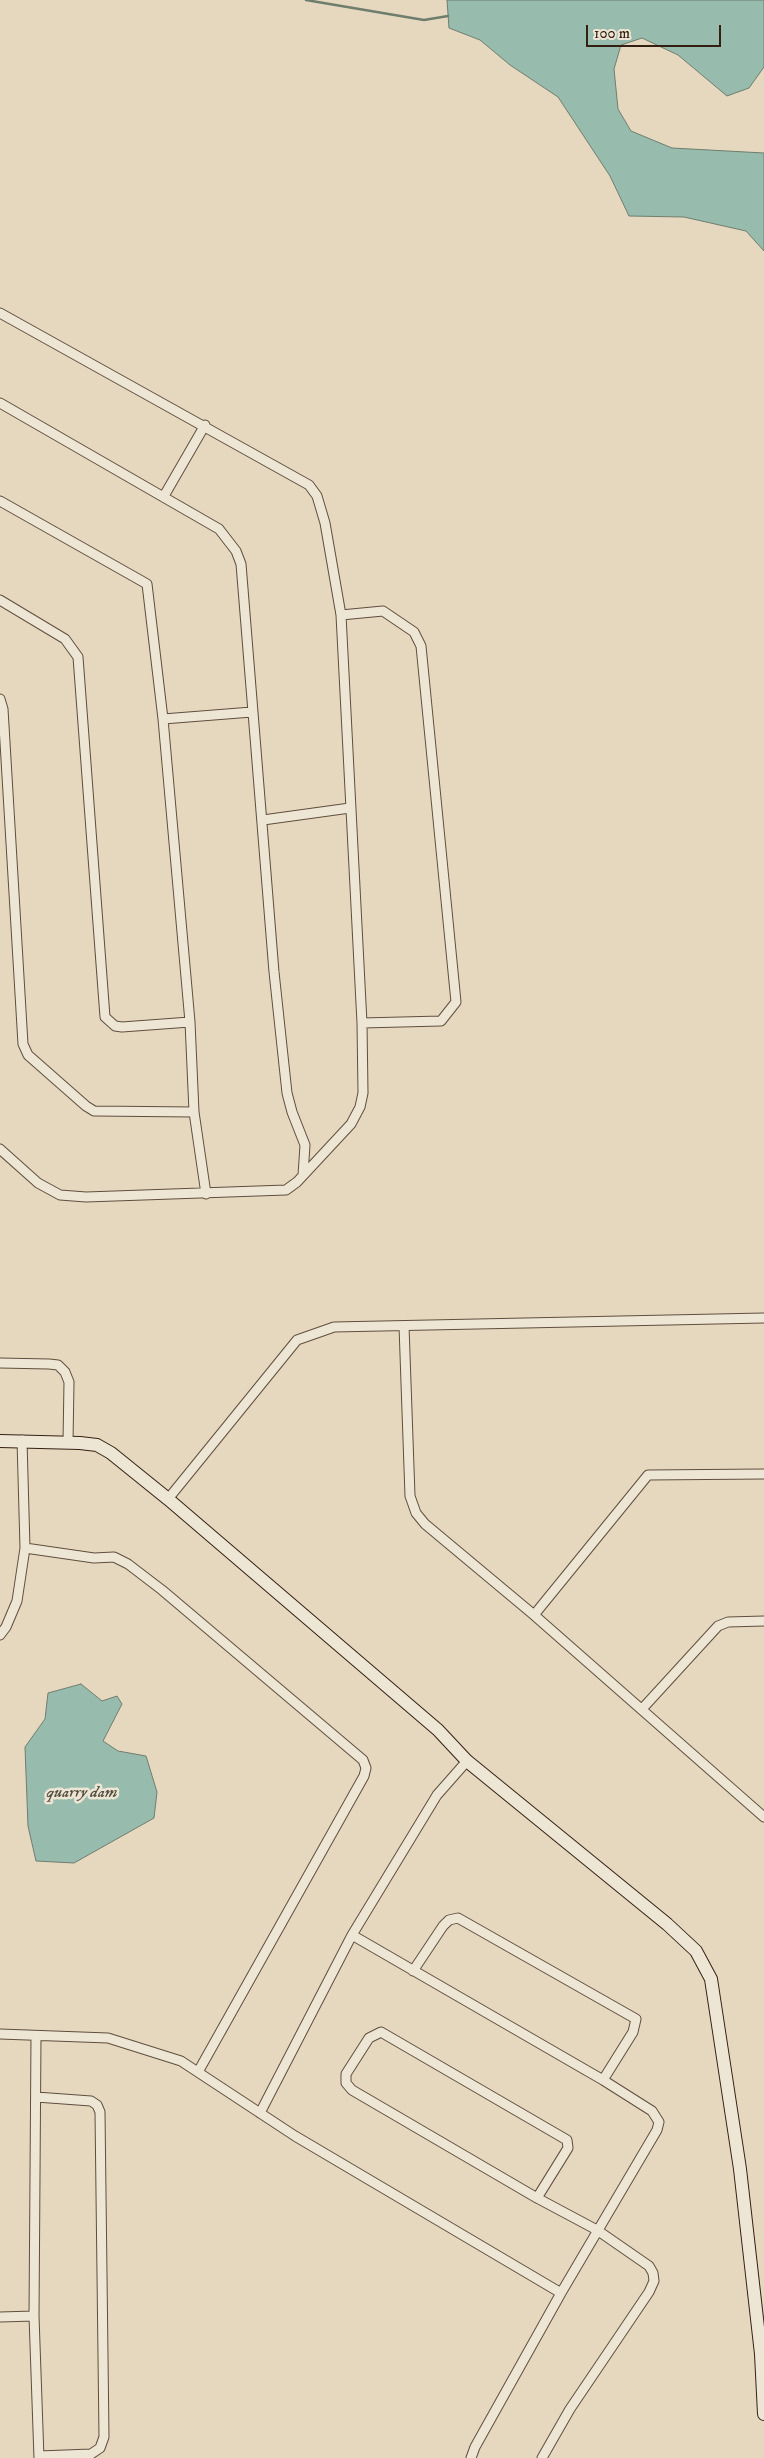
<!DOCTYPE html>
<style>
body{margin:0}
#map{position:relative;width:764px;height:2458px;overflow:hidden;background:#e5d8bf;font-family:"IM FELL DW Pica",serif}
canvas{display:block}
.scale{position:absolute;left:586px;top:25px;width:135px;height:22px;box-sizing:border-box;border:2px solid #342012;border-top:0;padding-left:6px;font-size:15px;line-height:18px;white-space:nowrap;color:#342012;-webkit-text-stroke:4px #eee6d5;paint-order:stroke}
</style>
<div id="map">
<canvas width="764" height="2458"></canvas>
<div class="scale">100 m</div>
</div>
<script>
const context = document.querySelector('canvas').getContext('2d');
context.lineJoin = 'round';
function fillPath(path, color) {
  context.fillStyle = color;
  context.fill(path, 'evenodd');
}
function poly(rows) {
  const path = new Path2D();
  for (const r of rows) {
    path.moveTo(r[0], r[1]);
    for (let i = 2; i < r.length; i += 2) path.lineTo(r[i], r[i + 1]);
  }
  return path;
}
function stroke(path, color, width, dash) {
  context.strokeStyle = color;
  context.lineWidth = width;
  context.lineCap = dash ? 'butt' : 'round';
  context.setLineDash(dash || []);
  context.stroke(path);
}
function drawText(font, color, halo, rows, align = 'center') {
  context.font = font + ' "IM FELL DW Pica",serif';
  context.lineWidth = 5;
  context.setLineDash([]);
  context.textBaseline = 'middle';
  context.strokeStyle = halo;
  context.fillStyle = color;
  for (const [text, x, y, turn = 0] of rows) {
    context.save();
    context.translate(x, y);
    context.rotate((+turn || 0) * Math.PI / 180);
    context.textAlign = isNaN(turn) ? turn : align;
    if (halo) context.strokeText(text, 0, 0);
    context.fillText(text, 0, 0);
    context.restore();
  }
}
const water = poly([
 [447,0,764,0,764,67,749,88,727,96,678,55,642,38,621,45,614,69,618,109,631,131,672,148,764,153,764,251,746,231,684,217,629,216,610,176,558,97,510,65,480,40,449,28,447,0],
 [81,1684,102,1701,117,1696,122,1704,103,1741,118,1751,146,1756,157,1792,154,1818,74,1863,36,1861,28,1826,25,1747,45,1719,48,1693,81,1684]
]);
fillPath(water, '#97bbac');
stroke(water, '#6f7d6e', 1);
stroke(poly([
 [306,0,424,20,448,16]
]), '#6f7d6e', 2.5);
const street = poly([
 [0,313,309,485,317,496,325,523,341,615,362,1023,363,1093,360,1107,351,1124,297,1182,286,1190,86,1197,60,1195,38,1183,0,1149],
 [0,403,219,529,236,551,241,564,274,972,287,1093,292,1112,305,1145,303,1175],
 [164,496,205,425],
 [0,501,147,584,163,719,190,1022,194,1112,206,1194],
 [0,600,65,639,78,657,105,1017,115,1026,122,1027,190,1022],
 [341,615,383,611,414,632,421,646,456,1002,441,1021,362,1023],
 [0,699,3,709,23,1044,28,1055,86,1106,94,1111,194,1112],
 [163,719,252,712],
 [263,820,350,808],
 [404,1326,410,1496,416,1513,425,1524,534,1615,764,1817],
 [0,1363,49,1364,58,1365,65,1372,69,1382,68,1442],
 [168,1499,297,1340,334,1327,764,1318],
 [25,1548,94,1558,114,1557,128,1564,162,1590,363,1760,366,1768,364,1776,198,2072],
 [534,1615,648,1475,764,1474],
 [0,1635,6,1627,17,1601,25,1548,22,1440],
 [642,1709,718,1626,728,1622,764,1621],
 [467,1761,437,1795,352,1935,603,2080,652,2111,659,2122,657,2130,561,2293,475,2447,471,2458],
 [413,1971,443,1926,449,1920,458,1918,636,2019,633,2032,603,2080],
 [0,2034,108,2038,181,2061,295,2136,561,2293],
 [36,2036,34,2316,39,2458],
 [36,2097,91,2101,97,2105,100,2112,104,2437,100,2448,91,2454,39,2456],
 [260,2113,352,1935],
 [537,2198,568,2148,567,2140,381,2032,369,2038,346,2074,346,2083,352,2090,537,2198,597,2230,649,2266,653,2273,654,2281,649,2292,570,2409,542,2458],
 [0,2317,34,2316]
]);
const secondary = poly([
 [0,1441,80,1443,97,1445,111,1453,168,1499,438,1730,467,1761,667,1924,696,1951,711,1979,740,2169,761,2354,764,2414]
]);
stroke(street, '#604e3d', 11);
stroke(secondary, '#342012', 14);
stroke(street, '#eee6d5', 9);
stroke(secondary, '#eee6d5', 12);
drawText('italic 16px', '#524e40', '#eee6d5', [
 ["quarry dam",82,1794]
]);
</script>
